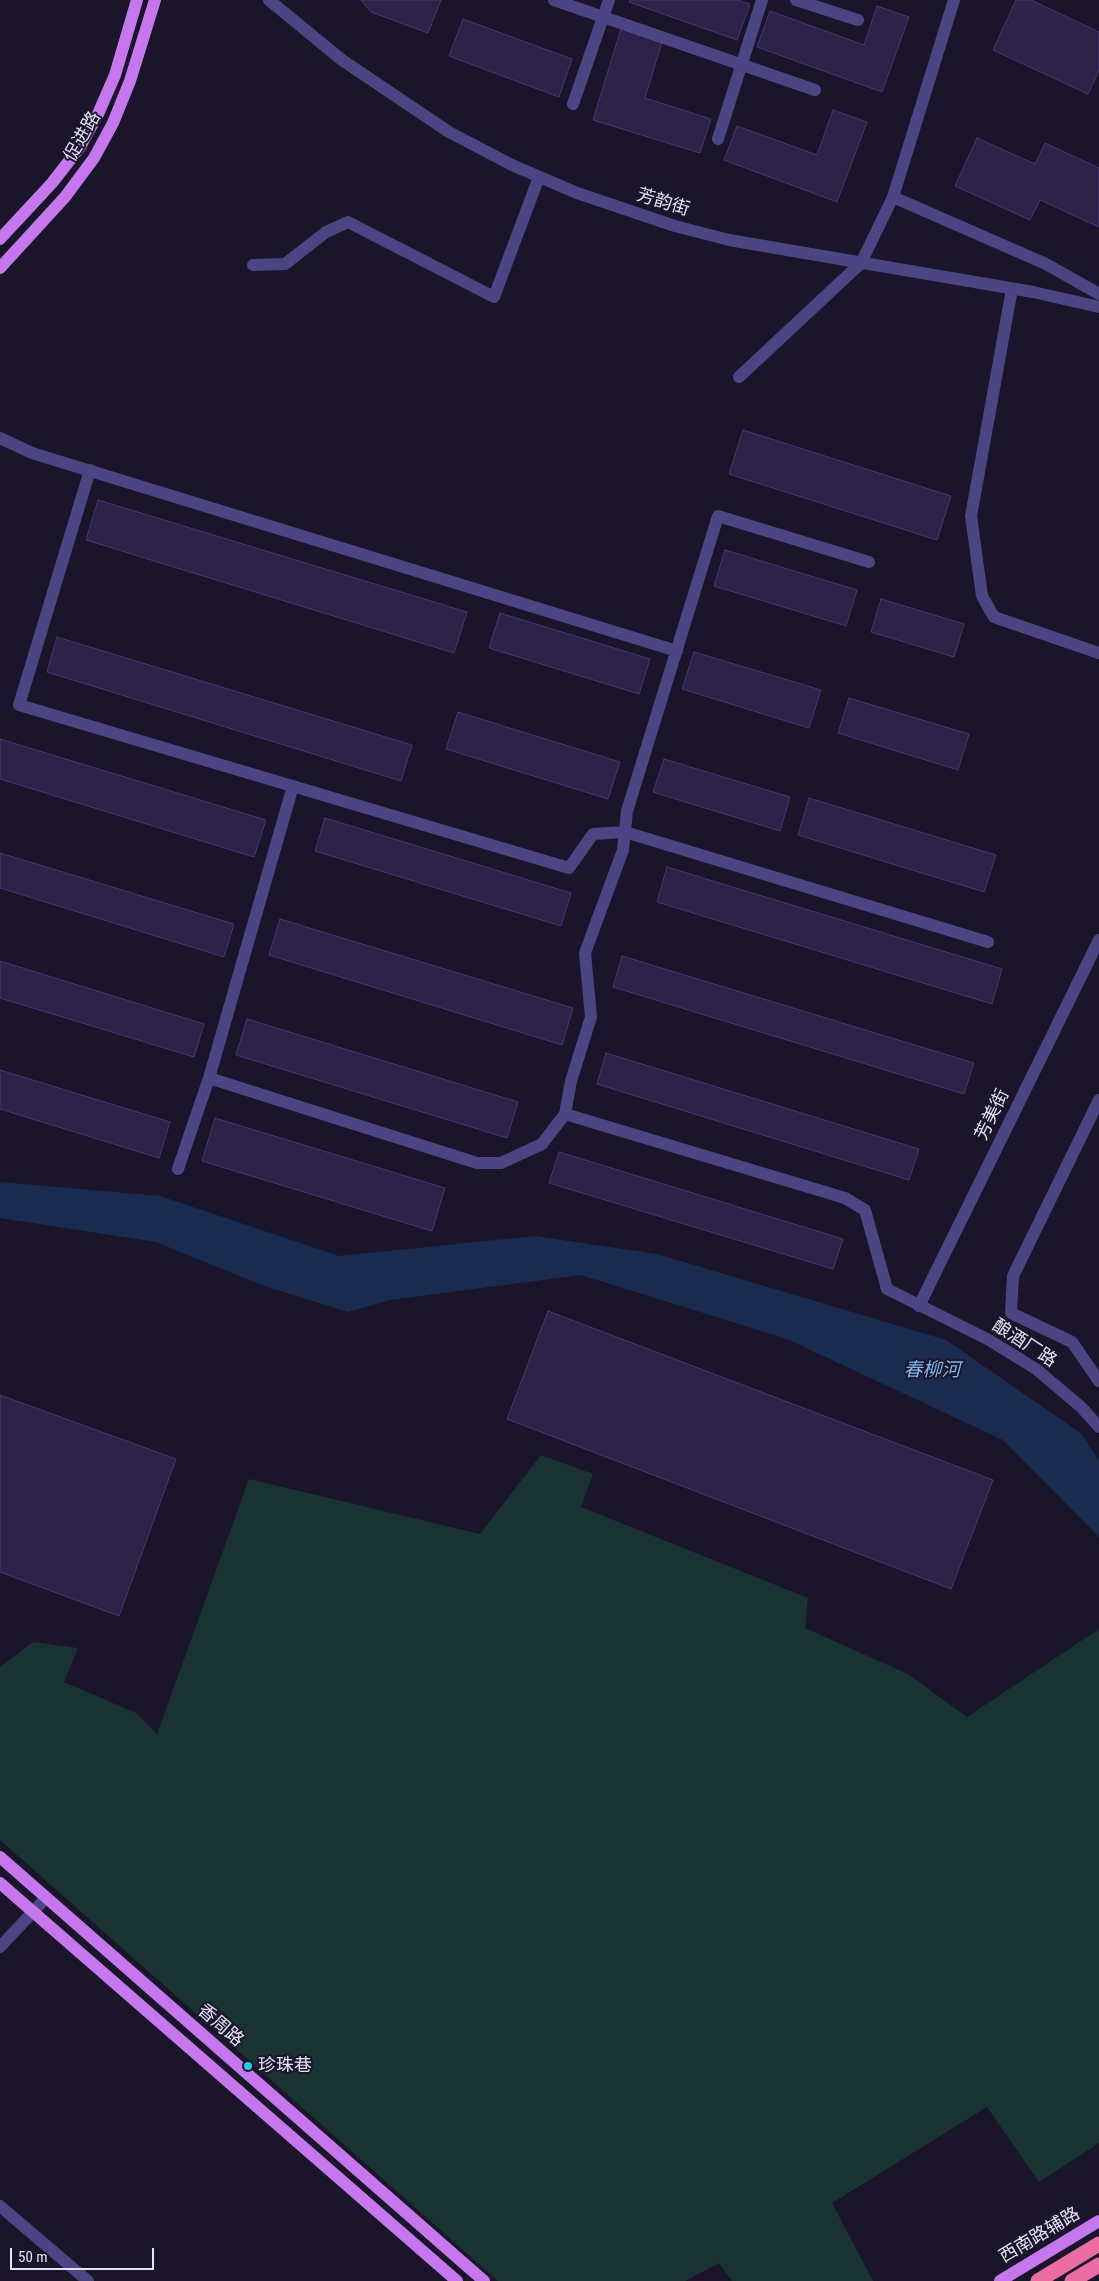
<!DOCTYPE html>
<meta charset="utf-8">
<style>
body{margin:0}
#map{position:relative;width:1099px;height:2281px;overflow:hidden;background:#1a152a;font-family:"Roboto Condensed",sans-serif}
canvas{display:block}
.scale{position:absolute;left:10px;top:2248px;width:144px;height:22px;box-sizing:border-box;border:2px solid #e6e2fb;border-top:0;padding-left:6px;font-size:15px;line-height:18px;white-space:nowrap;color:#e6e2fb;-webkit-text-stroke:4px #1a152a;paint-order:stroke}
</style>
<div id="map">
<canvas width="1099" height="2281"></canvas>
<div class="scale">50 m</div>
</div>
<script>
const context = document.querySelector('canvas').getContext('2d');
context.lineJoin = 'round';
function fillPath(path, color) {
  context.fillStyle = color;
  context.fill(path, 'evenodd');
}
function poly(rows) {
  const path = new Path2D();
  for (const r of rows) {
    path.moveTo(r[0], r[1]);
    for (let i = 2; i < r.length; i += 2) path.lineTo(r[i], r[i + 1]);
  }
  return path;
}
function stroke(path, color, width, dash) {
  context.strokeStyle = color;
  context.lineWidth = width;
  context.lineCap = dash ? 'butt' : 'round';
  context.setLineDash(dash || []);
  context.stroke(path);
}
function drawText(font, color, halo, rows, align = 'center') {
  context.font = font + ' "Roboto Condensed","Noto Sans SC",sans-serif';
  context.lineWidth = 4;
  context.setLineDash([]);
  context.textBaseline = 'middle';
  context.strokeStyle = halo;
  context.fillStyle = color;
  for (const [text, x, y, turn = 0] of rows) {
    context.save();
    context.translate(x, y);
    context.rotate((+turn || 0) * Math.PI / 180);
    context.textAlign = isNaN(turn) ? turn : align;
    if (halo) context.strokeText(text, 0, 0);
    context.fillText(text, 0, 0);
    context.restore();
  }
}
fillPath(poly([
 [541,1455,593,1474,581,1507,808,1598,805,1628,908,1674,967,1717,1099,1629,1099,2143,1039,2182,987,2107,832,2203,873,2281,732,2281,719,2263,685,2281,498,2281,0,1840,0,1667,33,1642,78,1648,64,1682,136,1713,157,1734,249,1479,480,1534]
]), '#193333');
fillPath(poly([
 [0,1182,160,1196,339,1256,535,1236,657,1254,946,1340,1082,1434,1099,1461,1099,1537,1003,1440,787,1339,581,1275,390,1300,348,1312,264,1286,156,1242,0,1218]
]), '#192c4f');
const building = poly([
 [361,0,441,0,428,33,371,12,361,0],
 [630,0,737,0,750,4,737,40,629,2,630,0],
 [1016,0,1031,0,1099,32,1099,70,1088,94,993,50,1016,0],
 [877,6,909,17,882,92,757,47,770,11,864,45,877,6],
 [463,19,572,59,559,97,449,56,463,19],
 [621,29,662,42,645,98,711,119,700,153,593,120,621,29],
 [833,110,867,122,837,202,724,160,737,126,817,155,833,110],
 [977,138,1035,164,1045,143,1099,168,1099,227,1040,200,1030,220,955,186,977,138],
 [743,430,951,496,937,540,729,474,743,430],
 [98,500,467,612,454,653,86,540,98,500],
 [725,550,857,590,846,626,714,586,725,550],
 [881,599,964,624,954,657,871,632,881,599],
 [500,613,650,659,639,694,489,648,500,613],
 [57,637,412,745,401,781,47,672,57,637],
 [694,652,821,690,809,728,682,689,694,652],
 [849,698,969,734,958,770,838,733,849,698],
 [458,712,620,762,608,799,446,749,458,712],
 [0,739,266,820,254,857,0,779,0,739],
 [664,759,790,797,780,831,653,792,664,759],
 [809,798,996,855,984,892,798,835,809,798],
 [325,818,571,893,561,926,315,851,325,818],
 [0,853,234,924,224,957,0,888,0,853],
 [667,867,1002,969,992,1004,657,902,667,867],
 [280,919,573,1008,562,1045,269,955,280,919],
 [622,956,974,1063,964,1094,613,987,622,956],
 [0,961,204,1024,194,1057,0,998,0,961],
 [247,1019,518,1102,507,1138,236,1055,247,1019],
 [606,1053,919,1149,909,1180,597,1084,606,1053],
 [0,1070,170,1122,159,1158,0,1109,0,1070],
 [215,1118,445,1188,432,1231,202,1161,215,1118],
 [559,1152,843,1239,833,1269,549,1183,559,1152],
 [548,1311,993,1480,951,1589,507,1419,548,1311],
 [0,1395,176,1459,119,1616,0,1572,0,1395]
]);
fillPath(building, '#2d2349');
stroke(building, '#463872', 1);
stroke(poly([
 [269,0,342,60,449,132,512,165,577,193,675,226,729,240,1033,292,1099,307],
 [554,0,815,90],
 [796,0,858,20],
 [573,104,609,0],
 [718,139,762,0],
 [893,197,1046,264,1099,294],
 [253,265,285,264,326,232,348,222,494,297,539,177],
 [1012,289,971,516,982,596,994,617,1099,653],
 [739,377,861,263,893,197,954,0],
 [0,438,32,453,677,651],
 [90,470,19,705,569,868,593,834,625,832,988,942],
 [209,1078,477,1163,501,1163,542,1144,565,1114,571,1081,591,1017,585,953,623,850,627,811,718,516,869,562],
 [1099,1100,1013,1276,1011,1313,1072,1342,1099,1381],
 [565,1114,845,1198,865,1210,887,1289,989,1340,1036,1369,1081,1407,1099,1427],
 [178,1169,209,1078,293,786],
 [919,1306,1099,940],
 [0,1947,46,1898],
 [0,2206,88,2281]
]), '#4b4683', 12);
stroke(poly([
 [0,239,52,183,80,147,98,114,115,75,137,0],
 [0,268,65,197,94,158,113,123,130,81,155,0],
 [0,1857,484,2281],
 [0,1883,457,2281],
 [1000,2281,1099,2221]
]), '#c677ed', 12);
stroke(poly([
 [1038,2281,1099,2244],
 [1072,2281,1099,2265]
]), '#ec6ca4', 15);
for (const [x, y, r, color] of [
 [248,2066,5,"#27c8e3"]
]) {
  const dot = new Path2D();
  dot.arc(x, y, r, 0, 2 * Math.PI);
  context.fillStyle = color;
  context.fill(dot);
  stroke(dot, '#1a152a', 2);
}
drawText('18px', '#e6e2fb', '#1a152a', [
 ["促进路",83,137,-60],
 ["芳韵街",663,203,17],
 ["芳美街",993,1115,-64],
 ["酿酒厂路",1024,1344,33],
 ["香周路",220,2026,41],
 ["西南路辅路",1040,2236,-31]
]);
drawText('18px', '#e6e2fb', '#1a152a', [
 ["珍珠巷",258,2066]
], 'left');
drawText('italic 19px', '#7db5ee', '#1a152a', [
 ["春柳河",932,1371]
]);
</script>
